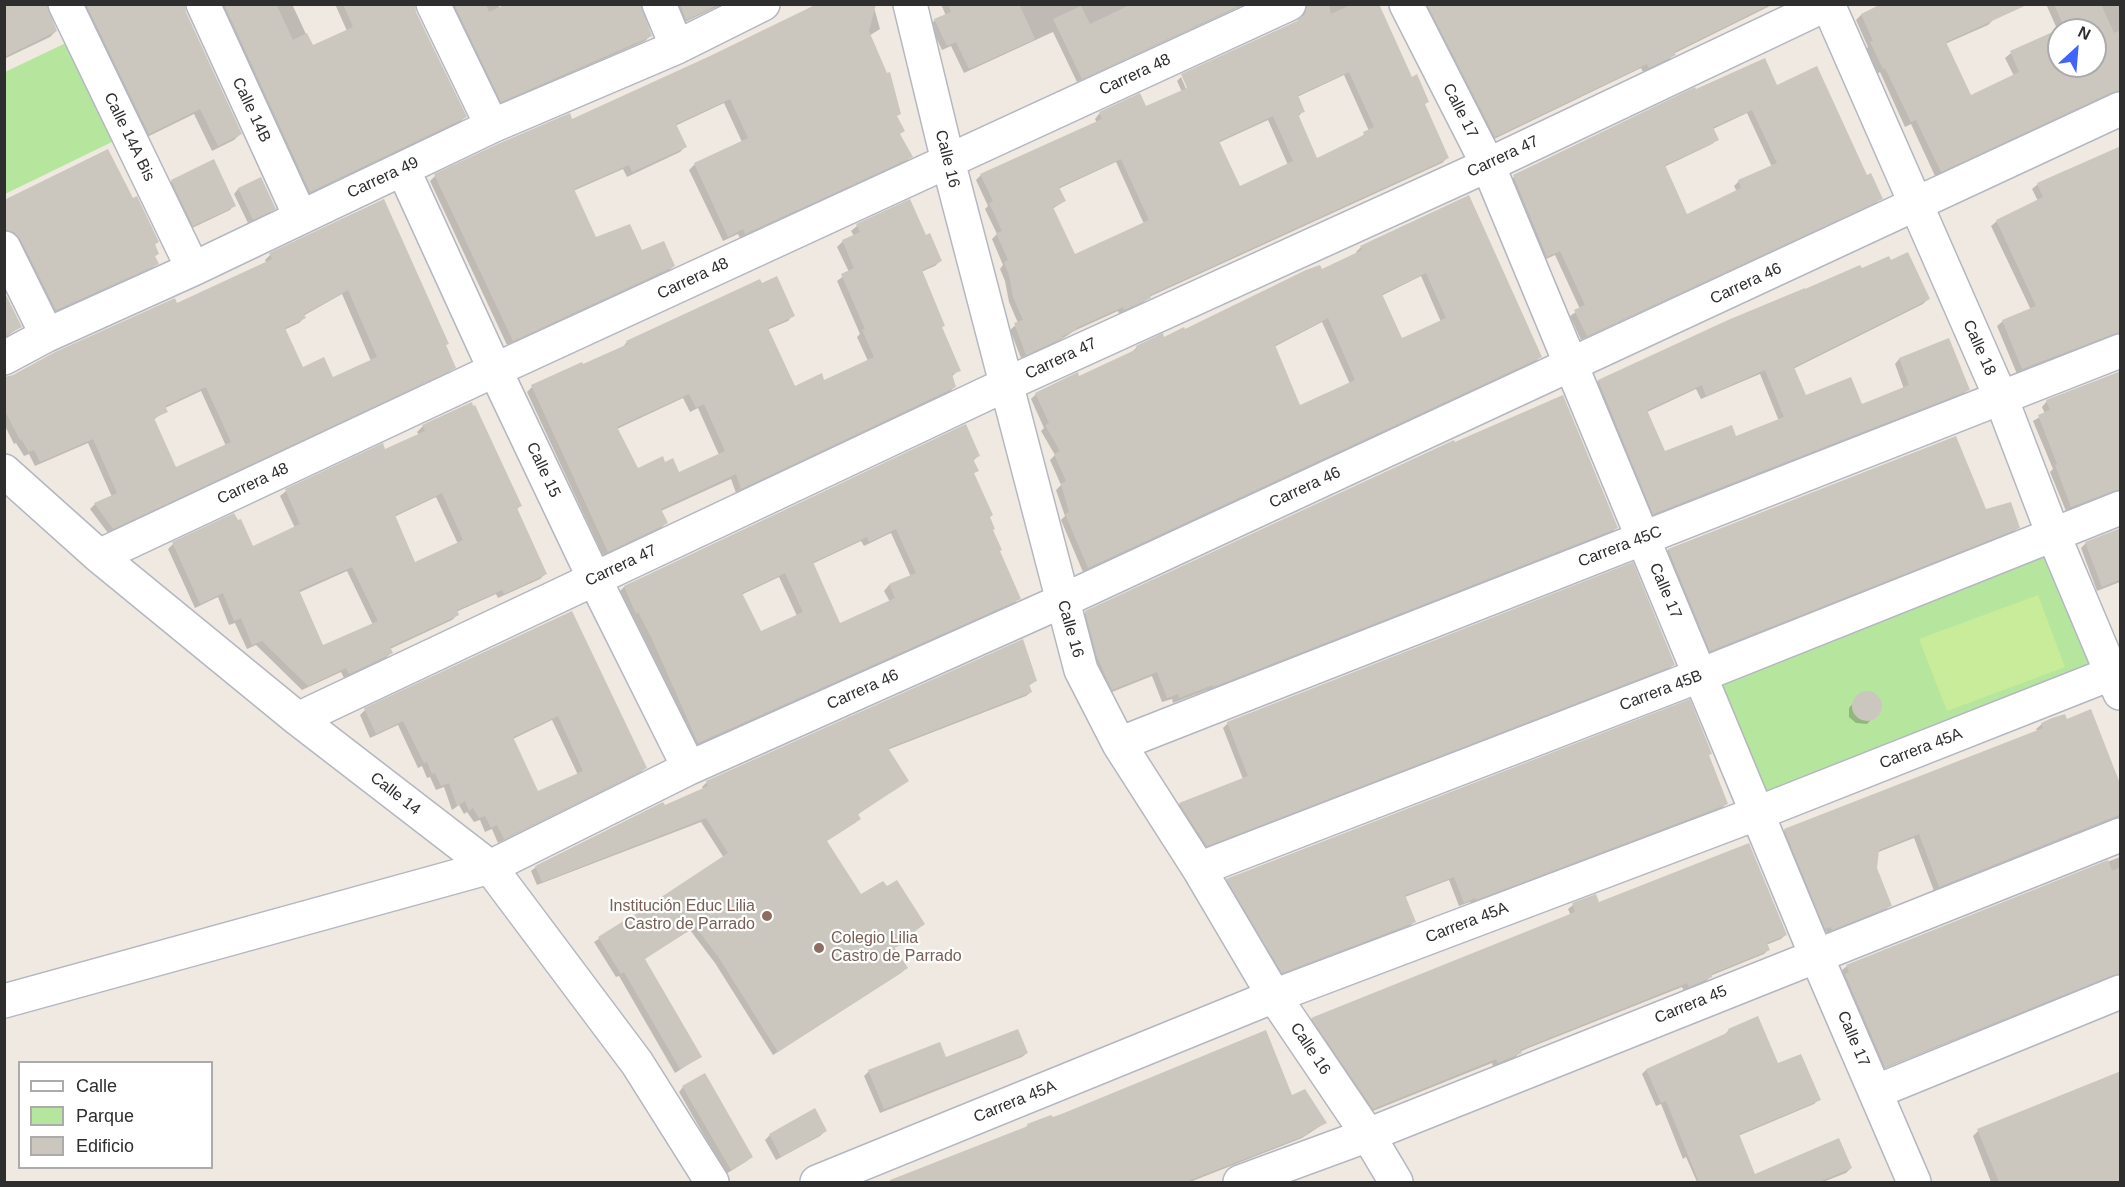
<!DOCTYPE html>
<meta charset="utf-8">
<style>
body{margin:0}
#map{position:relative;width:2125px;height:1187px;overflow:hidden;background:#efe9e1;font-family:Arial,sans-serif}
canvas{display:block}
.frame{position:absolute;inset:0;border:6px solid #2e2e2e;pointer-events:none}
.legend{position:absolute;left:18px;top:1061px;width:195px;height:108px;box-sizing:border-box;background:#fff;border:2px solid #ababab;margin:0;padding:8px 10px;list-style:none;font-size:18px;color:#2e2e2e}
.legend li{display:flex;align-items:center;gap:12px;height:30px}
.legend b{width:30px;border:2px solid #ababab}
.north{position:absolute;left:2047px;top:18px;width:60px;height:60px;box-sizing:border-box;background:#fff;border:2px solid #ababab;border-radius:50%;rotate:26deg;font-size:16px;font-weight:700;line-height:24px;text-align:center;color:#2e2e2e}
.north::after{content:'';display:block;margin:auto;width:21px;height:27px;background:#4264fb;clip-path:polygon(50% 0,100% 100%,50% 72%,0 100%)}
</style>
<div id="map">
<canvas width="2125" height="1187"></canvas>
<div class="frame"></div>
<ul class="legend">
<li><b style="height:8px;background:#fff"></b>Calle</li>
<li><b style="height:16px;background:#b6e59e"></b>Parque</li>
<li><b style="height:16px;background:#cbc7bf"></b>Edificio</li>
</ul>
<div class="north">N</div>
</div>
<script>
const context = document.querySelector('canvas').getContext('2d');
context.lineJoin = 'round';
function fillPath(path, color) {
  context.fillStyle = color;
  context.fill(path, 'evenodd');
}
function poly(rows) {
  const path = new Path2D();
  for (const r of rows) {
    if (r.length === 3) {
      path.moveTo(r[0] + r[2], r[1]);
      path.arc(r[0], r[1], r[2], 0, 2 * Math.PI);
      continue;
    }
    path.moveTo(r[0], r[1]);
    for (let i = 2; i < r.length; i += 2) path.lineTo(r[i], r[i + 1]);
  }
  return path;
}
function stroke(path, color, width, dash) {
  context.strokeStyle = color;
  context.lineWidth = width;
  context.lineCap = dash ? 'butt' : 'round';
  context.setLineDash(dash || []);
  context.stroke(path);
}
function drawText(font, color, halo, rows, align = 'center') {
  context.font = font + ' Arial,sans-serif';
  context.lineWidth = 4.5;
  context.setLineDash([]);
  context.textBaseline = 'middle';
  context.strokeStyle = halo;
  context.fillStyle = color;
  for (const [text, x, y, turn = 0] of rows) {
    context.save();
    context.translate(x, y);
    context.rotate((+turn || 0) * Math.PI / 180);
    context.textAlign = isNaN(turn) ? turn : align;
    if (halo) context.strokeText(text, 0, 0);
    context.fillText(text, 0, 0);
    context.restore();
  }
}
fillPath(poly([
 [68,42,116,140,5,194,5,72],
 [2053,534,2112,674,1758,813,1701,675]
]), '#b6e59e');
fillPath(poly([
 [2038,595,2065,667,1947,711,1919,639]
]), '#c9ec9a');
fillPath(poly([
 [4,4,56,31,50,37,4,59],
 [78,4,183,4,185,12,240,134,234,140,212,151,194,114,143,139],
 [216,4,292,4,312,47,347,31,335,4,402,4,465,117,459,123,304,197],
 [447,4,498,4,500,9,650,36,645,41,496,106],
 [672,4,723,4,681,24],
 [873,4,880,29,869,36,896,117,899,135,911,156,906,162,740,238,738,234,723,241,689,170,695,164,742,142,724,103,675,126,685,147,680,152,627,177,623,169,573,191,595,239,642,252,674,266,668,271,507,345,430,181,435,176,571,121],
 [941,4,1246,4,1077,82,1053,32,964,73,951,46,942,50,930,25,935,20,946,16],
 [1302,4,1377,4,1447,158,1442,163,1149,297,1144,302,1119,314,1118,311,1074,331,1056,343,1021,358,1010,330,1018,323,1009,302,1005,281,1000,269,1003,265,992,239,997,234,985,209,988,206,976,180,981,175,1097,123,1095,119,1099,114,1139,95,1146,108,1182,92,1177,81,1181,77,1189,96,1301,20,1303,11],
 [1344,75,1369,131,1359,138,1317,160,1298,117,1303,111,1297,97],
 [1268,120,1288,165,1239,188,1218,143],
 [1116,162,1144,224,1074,256,1052,209,1065,201,1058,189],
 [1428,4,1774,4,1673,54,1669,60,1643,72,1641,68,1490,141,1423,10],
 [1885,4,1993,20,1988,25,1945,44,1970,97,2014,76,2005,58,2011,53,2058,31,2046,4,2120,4,2120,93,2106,97,1935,176,1911,124,1905,127,1880,72,1877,74,1866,49,1868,47,1856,20,1861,15],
 [2059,30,2095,30,2095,66,2059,66],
 [1777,87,1866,177,1881,198,1876,203,1581,340,1570,316,1580,309,1555,255,1542,261,1509,182,1514,177,1694,89],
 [1747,113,1772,167,1739,181,1734,186,1737,192,1687,216,1664,167,1712,144,1717,140,1713,129],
 [2120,147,2120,339,2107,338,2017,374,1997,326,2003,321,2031,310,1991,226,1997,221,2038,201,2032,189,2038,184],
 [261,179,274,208,270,213,248,223,234,194,238,189],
 [172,181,234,205,230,210,188,230,167,186],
 [1469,197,1540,357,1535,362,1083,572,1061,520,1065,516,1056,490,1061,485,1050,460,1055,455,1041,431,1044,428,1031,399,1036,394,1079,378,1132,352,1137,347,1185,331,1322,271,1357,254,1356,252,1361,247],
 [1421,276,1441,322,1402,340,1381,296],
 [1322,322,1350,384,1300,407,1274,347],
 [4,201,132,201,157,242,154,246,158,253,154,257,157,264,152,268,51,314,4,235],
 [383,201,454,367,449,372,108,533,90,509,95,504,112,497,88,443,35,466,29,454,24,456,16,443,14,444,4,424,4,378,13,376,267,264,265,260,270,255],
 [342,294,371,361,332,379,302,369,284,330,299,323,304,318,303,316],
 [201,391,226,446,176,469,153,420,166,411,165,408],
 [909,201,925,237,941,260,935,266,921,272,941,328,959,370,951,377,954,387,949,393,736,493,731,479,661,511,666,523,661,528,603,556,527,392,532,387,622,348,627,342,793,315,788,321,767,330,795,388,824,382,868,361,857,337,860,334,837,281,849,272,837,247,843,241,854,236,851,231,857,226],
 [683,398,690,412,698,408,719,455,678,474,664,464,637,470,617,429],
 [1861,270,1928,299,1923,304,1793,369,1805,397,1861,406,1904,389,1895,364,1899,359,1968,390,1963,394,1648,518,1593,386,1598,381,1729,321],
 [1760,374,1779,421,1735,437,1665,453,1647,412,1696,389,1701,399],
 [4,295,20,327,4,338],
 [2120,372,2120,496,2116,494,2107,495,2066,511,2050,472,2053,469,2033,421,2045,414,2042,407,2047,401],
 [423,426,521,505,516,510,545,574,540,579,498,598,496,594,456,612,457,615,452,620,390,649,391,653,386,658,344,678,341,672,302,690,256,645,247,649,235,623,229,625,218,597,195,608,168,549,173,544,252,548,295,528,280,496,286,491,382,445,385,450,419,435,417,432],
 [436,497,458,544,415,564,394,517],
 [347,571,373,625,322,647,298,593],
 [965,426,978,456,973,461,977,470,973,474,998,552,1019,598,1014,604,693,748,647,645,633,617,631,618,619,592,624,587],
 [891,533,911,577,889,585,884,591,890,602,840,625,812,564,861,541,864,546],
 [779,577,797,616,760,633,741,595],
 [1454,444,1617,527,1611,533,1208,691,1207,690,1173,703,1172,699,1162,702,1152,676,1107,694,1080,618,1086,612],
 [1985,511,2019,527,2013,532,1705,655,1663,555,1668,550],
 [2120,530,2120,582,2097,591,2081,548,2086,543],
 [571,613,646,767,641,772,498,843,492,829,485,832,480,820,474,822,467,812,464,814,459,805,452,810,444,787,436,790,430,777,427,778,422,766,418,768,398,725,370,738,360,715,365,710],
 [552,720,578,775,538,793,513,739],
 [1673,665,1669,669,1202,850,1175,809,1180,804,1243,779,1223,728,1228,723],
 [1036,681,1028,686,1031,692,1026,696,887,750,907,781,857,815,859,819,855,823,825,842,860,896,923,924,914,932,917,936,913,941,893,948,906,968,901,973,773,1055,715,963,690,930,643,960,700,1057,675,1073,619,976,616,977,594,942,724,858,701,822,537,885,531,871,536,867,704,790,702,787,707,782],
 [1862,693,1871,693,1880,700,1880,709,1867,724,1856,723,1849,717,1849,708],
 [2042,724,2120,791,2120,822,2107,822,1934,891,1914,838,1871,855,1890,905,1885,911,1827,934,1826,931,1820,933,1779,835,1785,830,2038,732,2036,729],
 [1707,756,1726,804,1721,809,1471,904,1470,902,1459,906,1449,880,1405,897,1414,922,1409,927,1277,977,1222,885,1227,880],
 [2120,857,2120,978,2107,979,1880,1070,1841,980,1844,976,1842,970,1847,966],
 [1598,904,1786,934,1781,939,1766,945,1768,950,1764,954,1710,976,1706,982,1684,991,1682,987,1526,1049,1520,1052,1515,1058,1493,1067,1492,1063,1368,1113,1308,1023,1312,1019,1571,916,1568,909,1573,905],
 [1729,1030,1777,1065,1819,1099,1814,1104,1738,1136,1755,1176,1851,1168,1846,1173,1823,1182,1697,1182,1686,1157,1683,1159,1661,1104,1656,1106,1642,1074,1646,1070,1724,1035],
 [1027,1053,1022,1057,880,1113,864,1076,869,1071,945,1059],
 [2120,1073,2120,1182,1991,1182,1973,1136,1978,1131],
 [683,1087,752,1156,747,1161,726,1174,679,1092],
 [1291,1097,1325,1123,1302,1138,1190,1182,891,1182,1023,1130,1028,1125,1052,1119],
 [825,1131,820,1136,776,1160,765,1140,770,1135]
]), '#0003');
fillPath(poly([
 [4,4,47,4,57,31,4,57],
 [86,4,185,4,186,12,242,134,218,146,200,109,149,134],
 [224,4,276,4,293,40,307,33,313,45,353,27,343,4,415,4,416,12,467,117,310,192],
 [454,4,486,4,489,12,506,4,641,4,652,36,501,102],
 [680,4,720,4,686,20],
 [817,4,876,4,869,31,887,73,890,72,901,114,897,116,905,131,900,134,913,157,745,234,743,229,728,237,694,163,748,138,730,99,676,124,687,147,632,172,629,165,574,189,596,237,630,224,642,250,664,241,675,266,513,341,434,174,500,143,570,113,572,119,710,56],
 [948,4,1019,4,1035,39,969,69,956,42,947,46,934,19,951,12],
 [1132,4,1243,4,1082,79,1053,19,1081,6,1090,24],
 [1308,4,1329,4,1331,14,1353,4,1379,4,1412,77,1417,74,1429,102,1425,104,1449,158,1150,295,1151,298,1124,310,1123,307,1076,328,1077,330,1062,336,1063,338,1026,355,1014,323,1023,320,1013,297,1009,275,1004,262,1008,260,996,233,1002,231,989,203,993,201,980,174,1102,119,1099,112,1140,93,1146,106,1187,88,1181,74,1297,21,1305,14],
 [1349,72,1374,127,1363,132,1364,135,1317,158,1298,114,1305,112,1298,95],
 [1273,116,1293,161,1240,186,1219,141],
 [1121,159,1149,220,1075,254,1053,207,1066,201,1059,187],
 [1427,4,1771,4,1674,52,1676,55,1649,68,1647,64,1495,137],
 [1881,4,2029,4,1946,42,1971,95,2019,72,2010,51,2064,27,2054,4,2101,4,2114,33,2121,30,2121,90,2112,92,1941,172,1916,120,1911,122,1885,68,1883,69,1870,42,1873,41,1861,14],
 [2059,30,2095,30,2095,66,2059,66],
 [1765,58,1777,85,1817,66,1867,175,1871,173,1883,199,1587,336,1574,310,1585,305,1560,251,1547,257,1513,175,1695,87,1696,89],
 [1752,110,1777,163,1738,180,1741,188,1687,214,1665,165,1719,140,1713,127],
 [2121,146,2121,333,2113,334,2022,369,2002,320,2036,306,1996,220,2043,197,2037,183],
 [108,149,133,198,137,196,159,242,155,244,159,254,155,256,159,264,56,310,21,240,14,232,4,229,4,200],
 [214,159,236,206,193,226,171,180],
 [261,177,276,209,253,220,238,188],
 [1469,195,1542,357,1088,568,1065,514,1069,512,1061,484,1066,481,1054,454,1060,451,1045,425,1049,423,1035,393,1078,372,1079,376,1137,349,1136,346,1163,333,1164,337,1184,327,1185,329,1306,270,1320,265,1322,269,1362,250,1360,246],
 [1426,273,1446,318,1402,338,1382,294],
 [1328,318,1355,380,1300,405,1275,345],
 [384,199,449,344,446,345,456,368,113,529,94,503,117,493,93,439,40,462,34,450,29,452,21,439,20,440,4,409,4,377,13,375,55,352,175,298,177,303,272,259,269,253],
 [348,290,377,357,333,377,324,357,303,367,285,328,306,318,304,314],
 [206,387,231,442,176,467,154,418,168,412,165,406],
 [910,199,926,235,930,233,942,261,922,270,945,326,942,327,961,371,952,374,956,387,741,489,736,474,661,509,668,523,608,552,531,385,582,362,583,364,628,344,626,341,760,279,762,283,777,276,795,316,768,328,795,386,822,373,824,380,874,357,862,330,865,329,841,274,854,268,842,240,860,232,856,224],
 [689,394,696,408,704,404,725,451,679,472,673,458,665,462,663,456,638,468,617,427],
 [1908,252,1930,299,1794,367,1806,395,1851,377,1862,404,1909,385,1899,358,1949,338,1970,390,1653,514,1598,380,1728,320,1805,288,1805,289,1860,265,1862,268,1889,256,1891,260],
 [1765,370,1784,417,1736,436,1732,425,1665,451,1647,410,1702,385,1706,396],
 [4,291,22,327,4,336],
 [2121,371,2121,490,2113,491,2071,507,2055,465,2057,464,2038,415,2050,410,2046,400],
 [1563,395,1618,528,1213,687,1213,685,1179,698,1178,694,1167,698,1157,672,1112,690,1097,657,1085,611,1454,440,1455,442],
 [472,402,473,406,475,405,522,506,517,508,547,574,504,594,502,590,457,610,459,615,390,647,393,653,349,674,346,668,308,686,262,641,252,645,241,618,234,621,223,593,200,604,172,542,234,513,238,520,241,519,253,546,300,524,285,489,383,443,385,449,425,431,422,425],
 [442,493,463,540,415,562,395,515],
 [352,567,378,621,323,645,299,590],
 [966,424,980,456,973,459,979,471,974,473,993,515,990,517,995,529,993,530,1002,550,1000,551,1021,599,698,743,652,639,638,612,636,614,624,586],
 [896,529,916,573,889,584,895,598,840,623,813,562,867,537,869,542],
 [785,573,803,612,761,631,742,593],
 [1956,436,1986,509,2011,502,2020,528,1710,651,1668,549],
 [2121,528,2121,579,2102,587,2085,542],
 [1633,562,1675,665,1207,846,1179,803,1248,776,1227,722],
 [572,611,647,768,504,839,497,825,491,828,485,816,479,818,473,808,469,811,465,801,457,806,449,783,441,786,435,773,432,774,427,762,424,763,403,721,376,734,364,708],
 [558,716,583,771,538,791,513,737],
 [1023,639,1037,681,1029,684,1032,692,888,748,909,781,858,814,861,819,827,841,861,894,883,881,887,886,897,880,925,924,915,931,919,937,894,947,908,968,778,1052,719,958,695,926,645,959,702,1057,680,1069,624,972,621,974,598,937,625,920,625,921,728,853,706,818,542,882,535,866,663,802,665,805,708,786,706,781],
 [1867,706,15],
 [1690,699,1712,754,1709,755,1728,804,1476,900,1475,898,1464,903,1454,877,1405,895,1416,922,1282,973,1226,879],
 [2091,709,2121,786,2121,814,1939,887,1919,834,1879,850,1877,868,1892,906,1832,930,1831,927,1825,929,1784,829,2043,728,2041,723,2052,718,2065,714,2067,719],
 [1749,843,1787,935,1767,943,1770,950,1711,974,1712,977,1689,987,1687,983,1532,1045,1520,1050,1522,1053,1498,1063,1496,1059,1373,1109,1311,1018,1575,912,1572,903,1596,894,1599,902],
 [2108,860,2112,871,2121,867,2121,974,2113,975,1885,1067,1845,974,1849,972,1846,965],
 [1758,1016,1778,1063,1801,1054,1821,1100,1739,1134,1755,1174,1839,1138,1852,1168,1819,1182,1699,1182,1666,1101,1661,1103,1646,1069,1729,1032,1728,1029],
 [1018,1029,1028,1053,884,1109,868,1070,940,1042,946,1057],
 [1266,1030,1292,1095,1305,1089,1327,1123,1308,1132,1309,1134,1185,1182,890,1182,890,1180,1028,1126,1027,1124,1051,1115,1053,1117,1064,1113],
 [2121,1071,2121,1182,1999,1182,1977,1129],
 [705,1073,753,1157,731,1170,682,1086],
 [815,1108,827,1131,781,1157,769,1134]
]), '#cbc7bf');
const minor = poly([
 [65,4,193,269],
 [203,4,300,216],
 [433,4,492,126],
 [659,4,677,47],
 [910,4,948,161,1081,670,1119,744,1199,869,1274,996,1368,1135,1396,1182],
 [1406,4,1488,165,1816,955,1914,1182],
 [1828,4,2001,398,2053,534,2120,693],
 [403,169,495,370,594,578,689,768],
 [4,248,47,335],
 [4,358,47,335,193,269,492,126,677,47,763,4],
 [4,471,99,556,298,719,490,867,637,1063,712,1182],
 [99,556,495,370,1289,4],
 [298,719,1007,384,1488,165,1827,4],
 [1119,744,2120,351],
 [1199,869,1701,675,2120,508],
 [4,1001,490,867,689,768,1062,601,2120,109],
 [1875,1092,2120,992],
 [817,1182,1274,996,1758,813,2120,670],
 [1240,1182,1368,1135,2120,835]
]);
stroke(minor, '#b4b7c1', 36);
stroke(minor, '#fff', 33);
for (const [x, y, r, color] of [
 [767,916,6,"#8d6e63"],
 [819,948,6,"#8d6e63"]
]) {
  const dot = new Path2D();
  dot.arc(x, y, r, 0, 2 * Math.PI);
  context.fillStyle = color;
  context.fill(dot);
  stroke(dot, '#fff', 2);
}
drawText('16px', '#2e2e2e', '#fff', [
 ["Carrera 48",1135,75,-25],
 ["Calle 14B",251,110,65],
 ["Calle 17",1460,111,63],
 ["Calle 14A Bis",129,137,64],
 ["Carrera 47",1503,157,-25],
 ["Calle 16",947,159,76],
 ["Carrera 49",383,178,-25],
 ["Carrera 48",693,279,-25],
 ["Carrera 46",1746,284,-25],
 ["Calle 18",1979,348,66],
 ["Carrera 47",1061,359,-25],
 ["Calle 15",543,470,65],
 ["Carrera 48",253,484,-25],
 ["Carrera 46",1305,488,-25],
 ["Carrera 45C",1620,547,-21],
 ["Carrera 47",621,566,-25],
 ["Calle 17",1665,591,67],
 ["Calle 16",1070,629,74],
 ["Carrera 46",863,690,-24],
 ["Carrera 45B",1661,691,-21],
 ["Carrera 45A",1921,749,-21],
 ["Calle 14",395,794,38],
 ["Carrera 45A",1467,923,-21],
 ["Carrera 45",1691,1005,-22],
 ["Calle 17",1853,1039,67],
 ["Calle 16",1310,1049,56],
 ["Carrera 45A",1015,1102,-22]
]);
drawText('16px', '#785e54', '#fff', [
 ["Institución Educ Lilia",755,907],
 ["Castro de Parrado",755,925],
 ["Colegio Lilia",831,939,"left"],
 ["Castro de Parrado",831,957,"left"]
], 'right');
</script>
